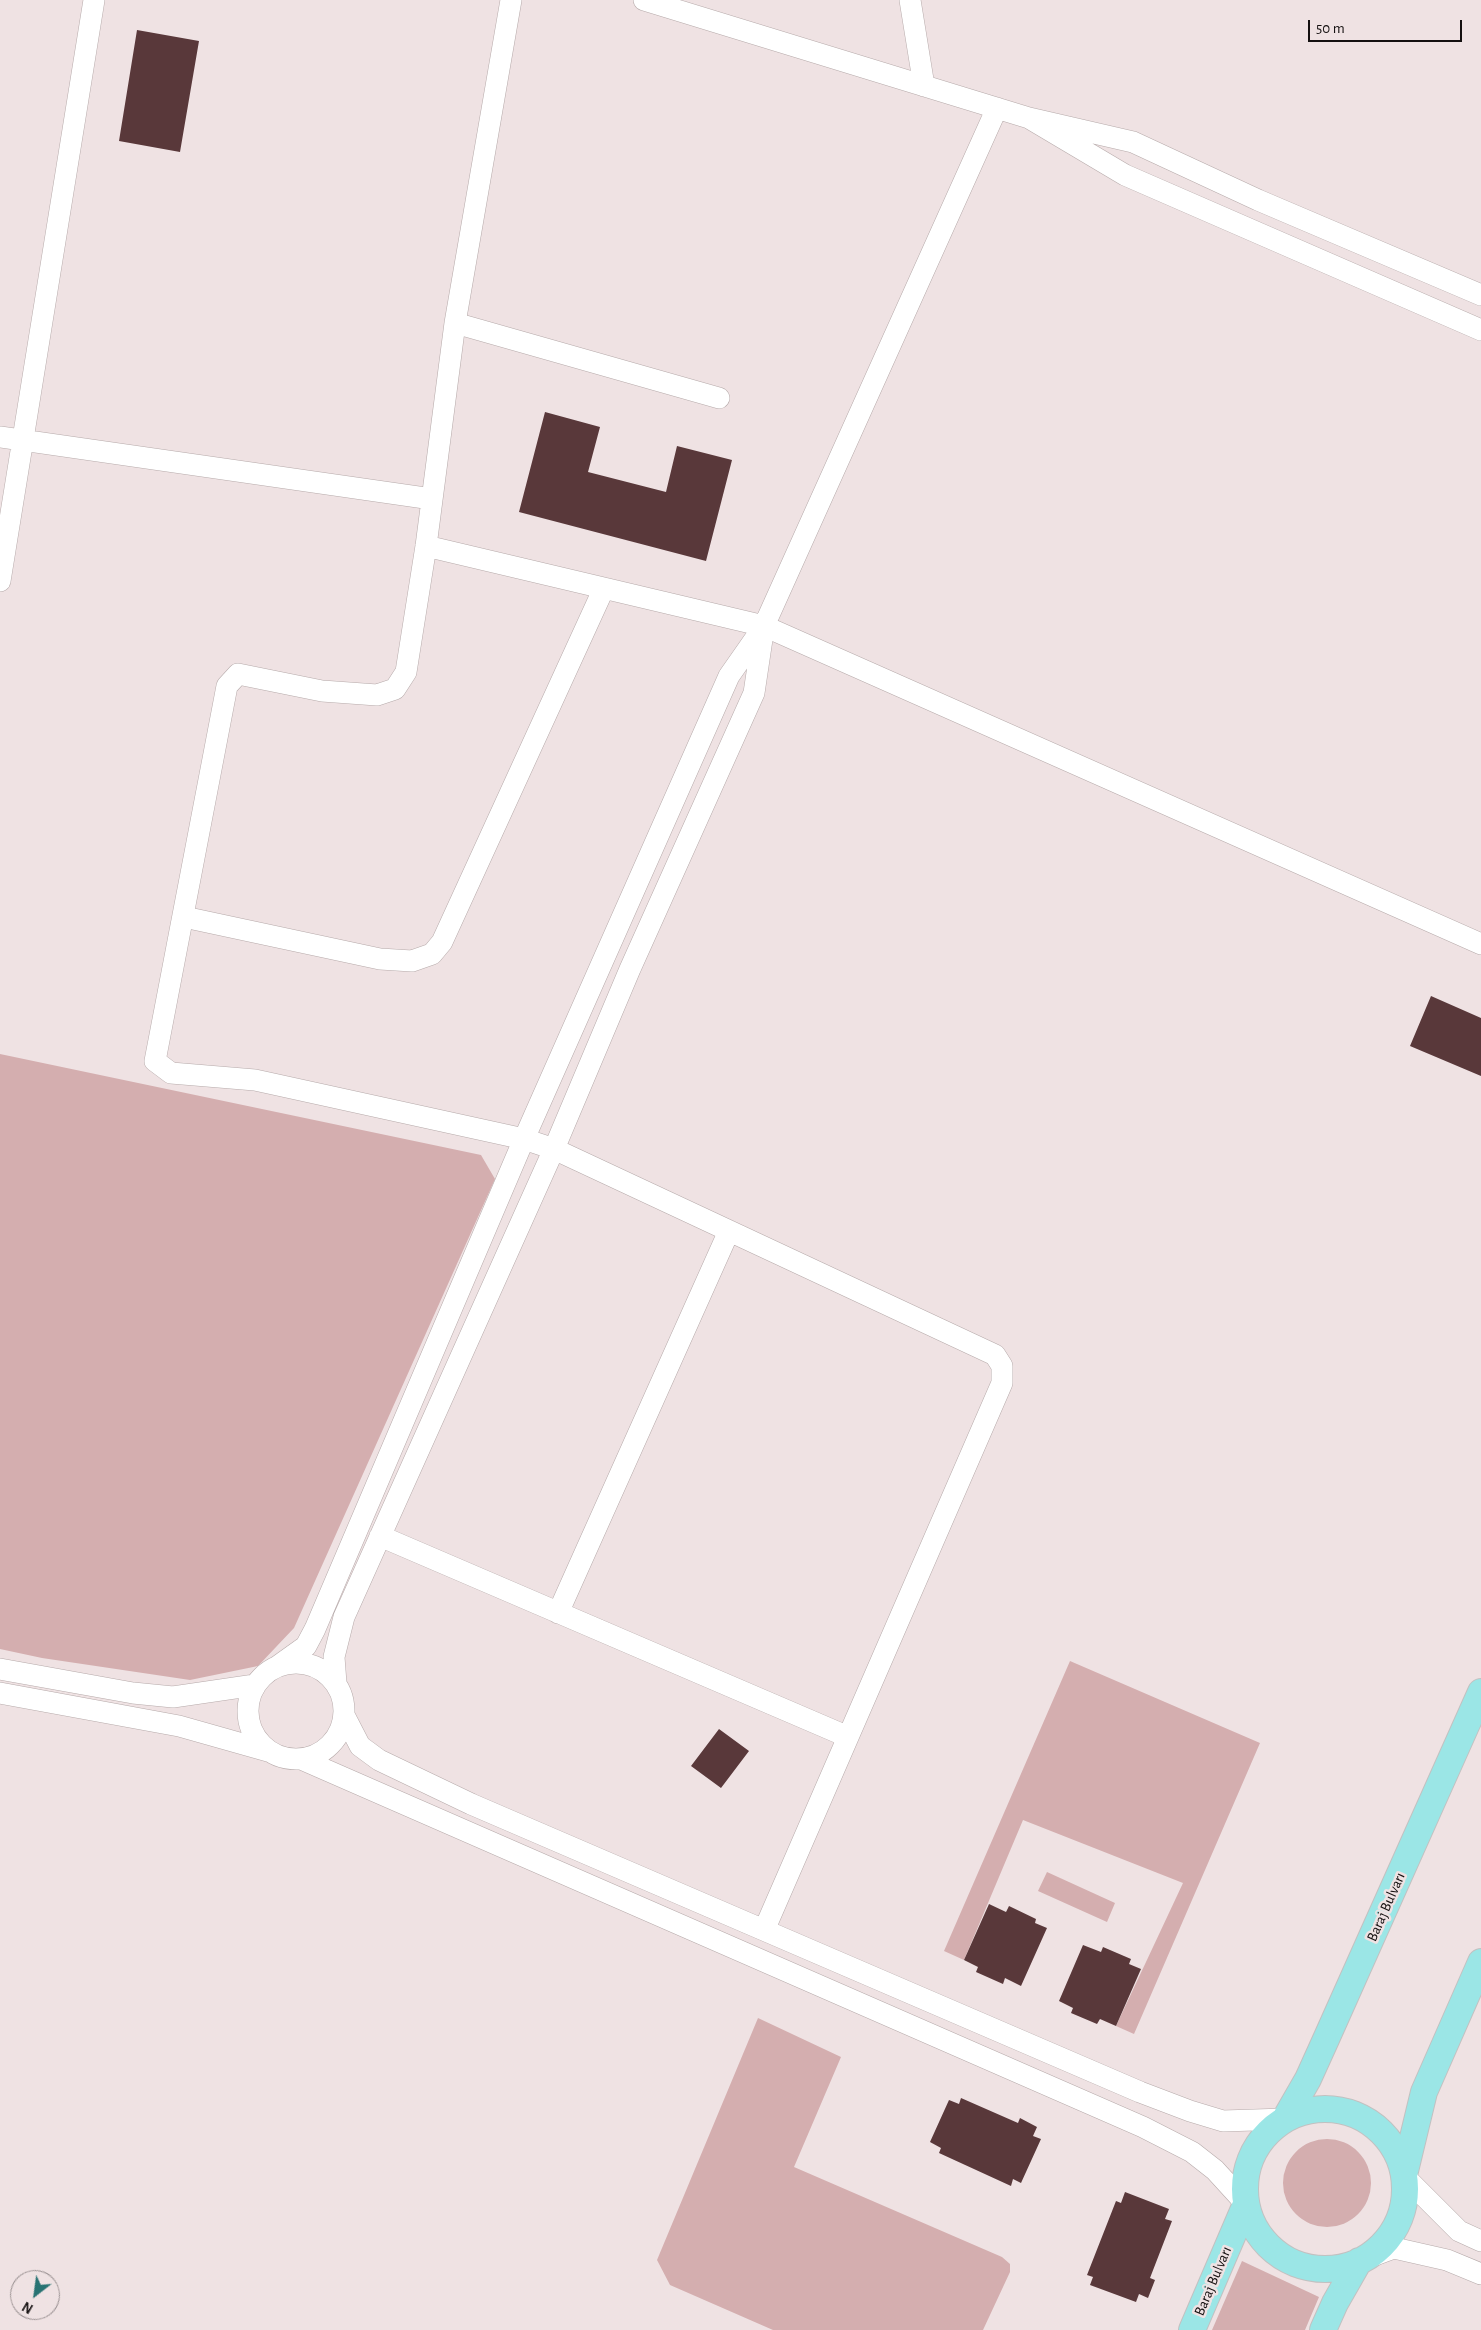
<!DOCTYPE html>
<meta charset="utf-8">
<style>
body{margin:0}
#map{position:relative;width:1481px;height:2330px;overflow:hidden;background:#efe2e3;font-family:"Alegreya Sans",sans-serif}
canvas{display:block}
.north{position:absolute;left:10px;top:2270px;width:50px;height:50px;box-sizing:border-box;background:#efe2e3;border:1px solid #978e8f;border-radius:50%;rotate:210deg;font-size:14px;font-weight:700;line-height:20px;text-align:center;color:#141010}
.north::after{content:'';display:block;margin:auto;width:18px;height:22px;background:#287373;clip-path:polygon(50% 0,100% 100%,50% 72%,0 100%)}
.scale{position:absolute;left:1308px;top:20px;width:154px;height:22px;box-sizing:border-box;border:2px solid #141010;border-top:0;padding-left:6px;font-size:15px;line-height:18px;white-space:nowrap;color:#141010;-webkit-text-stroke:4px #efe2e3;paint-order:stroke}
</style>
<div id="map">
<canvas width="1481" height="2330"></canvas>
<div class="north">N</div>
<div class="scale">50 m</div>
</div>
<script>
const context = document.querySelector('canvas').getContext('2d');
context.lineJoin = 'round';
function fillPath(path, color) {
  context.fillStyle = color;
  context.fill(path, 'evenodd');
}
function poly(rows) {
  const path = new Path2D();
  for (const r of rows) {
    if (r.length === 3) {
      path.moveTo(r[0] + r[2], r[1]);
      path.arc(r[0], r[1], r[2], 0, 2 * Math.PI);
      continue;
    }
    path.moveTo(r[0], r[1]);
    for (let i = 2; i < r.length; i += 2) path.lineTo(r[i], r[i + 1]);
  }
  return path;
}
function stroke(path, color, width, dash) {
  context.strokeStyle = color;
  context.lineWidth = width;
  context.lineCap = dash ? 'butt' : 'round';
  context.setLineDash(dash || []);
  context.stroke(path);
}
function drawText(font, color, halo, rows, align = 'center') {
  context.font = font + ' "Alegreya Sans",sans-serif';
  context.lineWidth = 5;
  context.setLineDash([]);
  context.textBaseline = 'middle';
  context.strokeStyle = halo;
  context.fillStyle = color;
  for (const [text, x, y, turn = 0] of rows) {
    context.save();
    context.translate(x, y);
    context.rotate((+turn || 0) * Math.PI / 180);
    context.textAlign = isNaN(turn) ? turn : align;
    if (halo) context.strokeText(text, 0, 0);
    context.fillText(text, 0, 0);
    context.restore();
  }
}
fillPath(poly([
 [0,1054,481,1155,495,1179,294,1628,258,1666,190,1680,42,1658,0,1649],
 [1070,1661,1260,1743,1134,2034,1116,2026,1183,1883,1023,1820,964,1960,944,1951],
 [1047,1872,1115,1903,1107,1922,1038,1891],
 [758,2018,841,2057,794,2167,1002,2257,1010,2264,1010,2272,983,2330,773,2330,670,2285,657,2260],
 [1327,2183,44],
 [1242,2261,1319,2297,1305,2330,1212,2330]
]), '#d4aeaf');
fillPath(poly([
 [137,30,199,41,180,152,119,141],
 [545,412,600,427,588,472,666,492,677,446,732,460,706,561,519,512],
 [1431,996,1481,1018,1481,1076,1410,1046],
 [719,1729,749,1751,721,1788,691,1766],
 [989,1904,1006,1912,1009,1906,1036,1919,1035,1923,1047,1928,1021,1986,1005,1978,1003,1984,976,1972,978,1967,964,1960],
 [1083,1945,1101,1952,1103,1947,1131,1959,1129,1964,1141,1969,1116,2026,1100,2019,1097,2024,1071,2013,1073,2008,1059,2001],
 [961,2098,1018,2123,1020,2118,1037,2127,1033,2136,1041,2139,1021,2183,1013,2179,1011,2186,939,2153,941,2148,930,2142,949,2100,959,2104],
 [1125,2192,1169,2209,1165,2219,1172,2221,1150,2278,1155,2280,1148,2298,1139,2294,1136,2302,1090,2285,1093,2277,1087,2275,1116,2201,1121,2203]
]), '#59383a');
const minor = poly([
 [511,0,455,323,426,546,406,672,395,689,377,695,322,691,238,674,227,686,155,1061,171,1073,255,1080,524,1139,554,1149,995,1355,1002,1366,1002,1383,765,1928],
 [644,0,1029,118],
 [910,0,924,86],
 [1481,295,1258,200,1133,142,1029,118,1125,175,1481,330],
 [455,323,719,398],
 [0,437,432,499],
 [426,546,764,626,1481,944],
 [0,581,94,0],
 [764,626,997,108],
 [184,917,380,959,412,961,432,954,442,942,604,588],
 [380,1536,846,1736],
 [558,1613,729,1231],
 [296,1711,48],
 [278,1666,306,1646,315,1629,524,1139,729,676,764,626,754,693,630,969,554,1149,344,1617,334,1657,336,1683],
 [0,1669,133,1693,173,1697,255,1685],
 [0,1693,179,1726,271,1752],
 [344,1715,360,1746,379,1760,471,1804,1140,2092,1190,2111,1223,2121,1285,2119],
 [301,1759,1143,2127,1192,2152,1215,2170,1246,2204],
 [1404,2176,1459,2231,1481,2241],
 [1359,2261,1394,2248,1447,2260,1481,2274]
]);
const major = poly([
 [1325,2189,80],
 [1285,2119,1308,2079,1327,2037,1481,1692],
 [1404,2175,1424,2092,1481,1962],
 [1192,2330,1246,2204],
 [1323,2330,1335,2303,1359,2261]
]);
stroke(minor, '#b6aaaa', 22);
stroke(major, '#c2c1c1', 28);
stroke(minor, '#fff', 21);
stroke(major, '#9be6e6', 26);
drawText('15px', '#141010', '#efe2e3', [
 ["Baraj Bulvarı",1386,1907,-66],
 ["Baraj Bulvarı",1213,2281,-67]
]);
</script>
